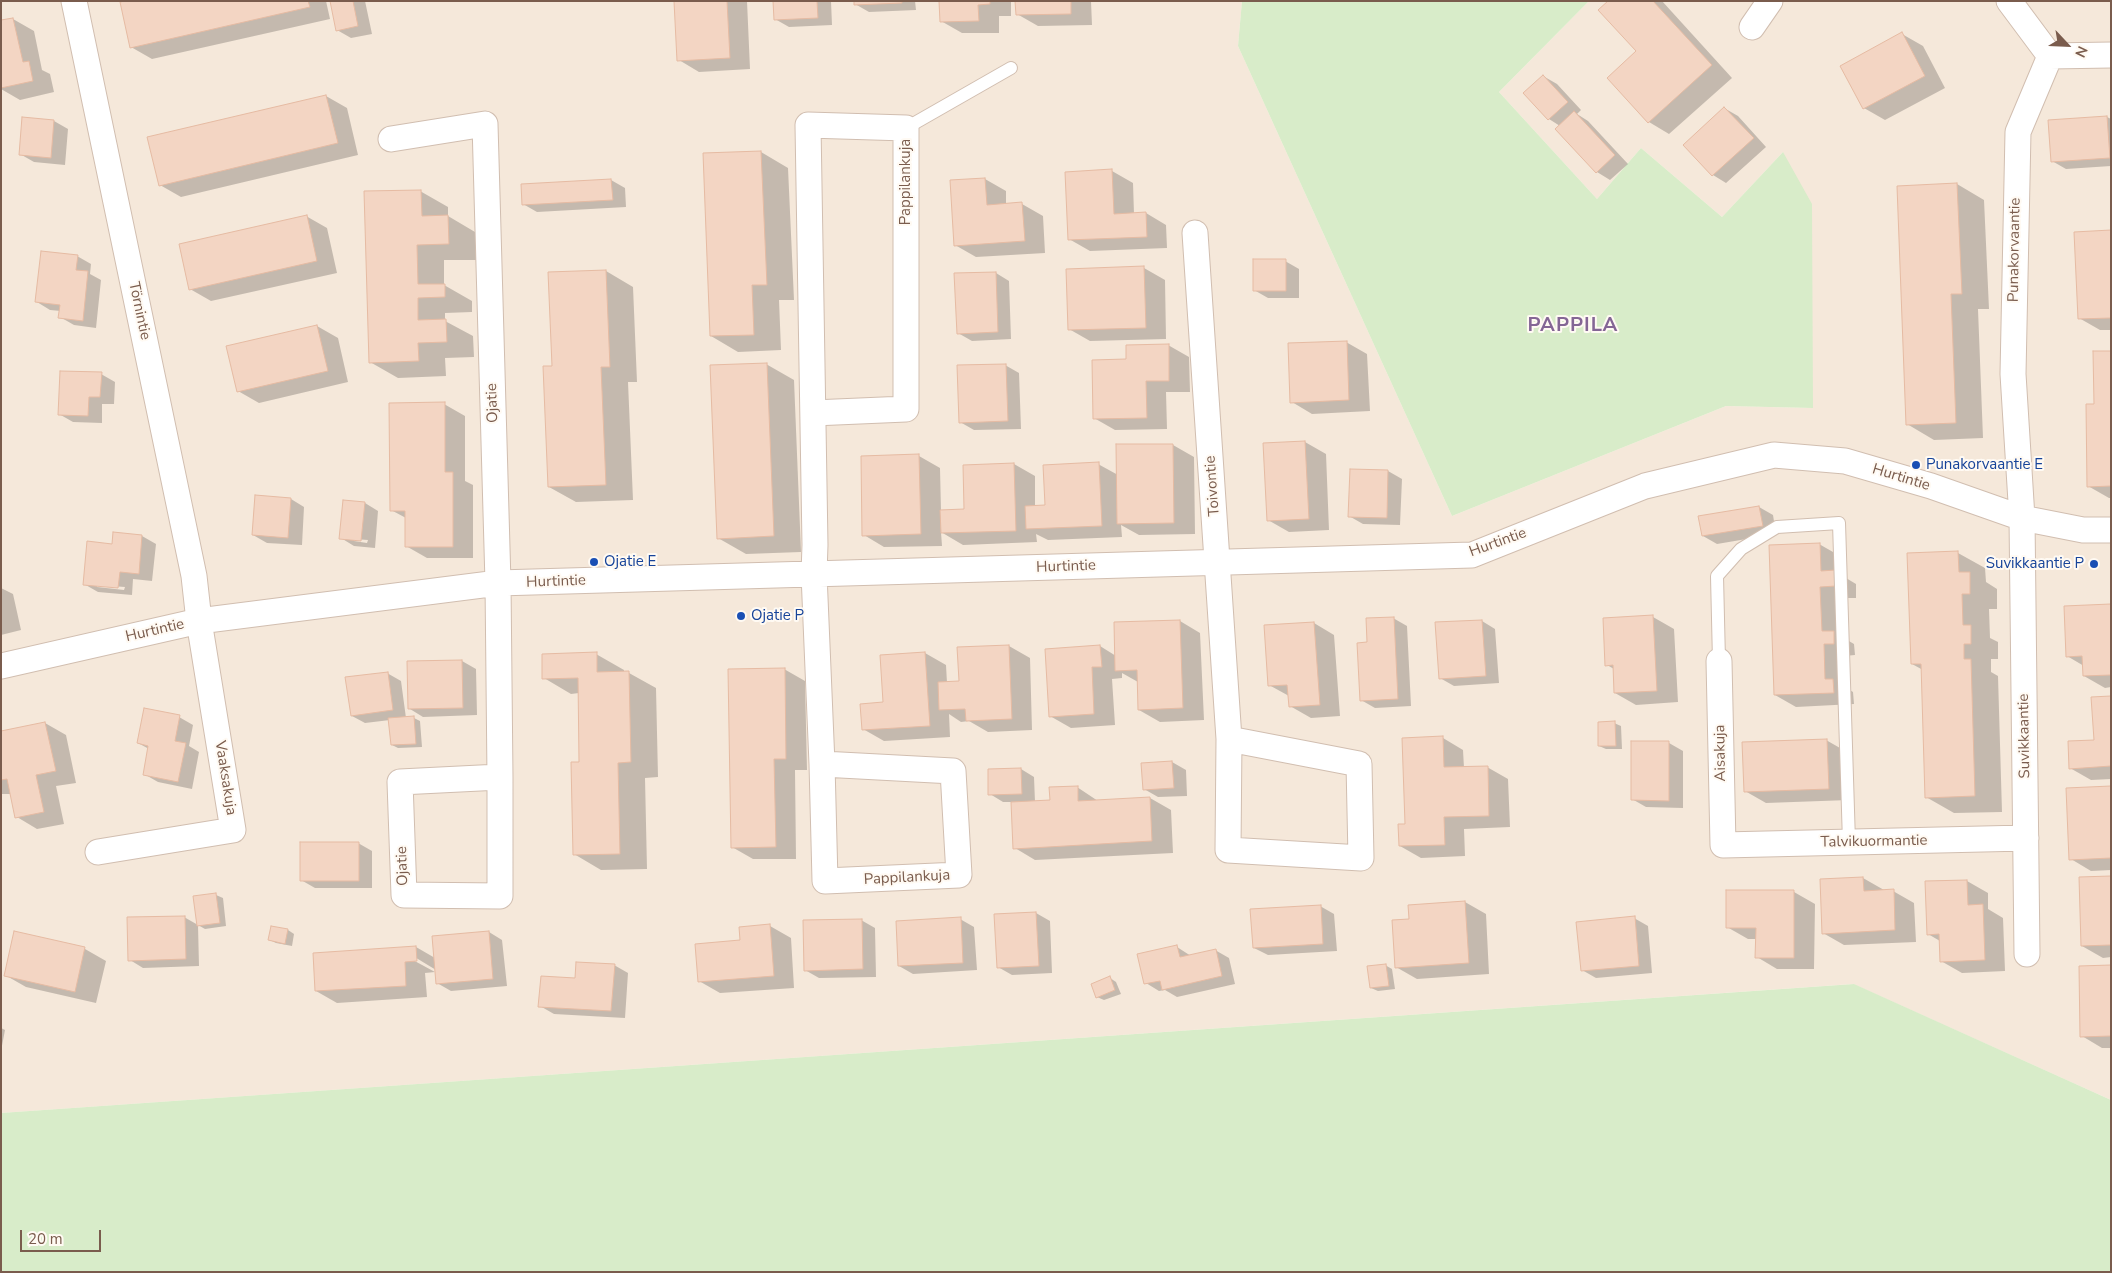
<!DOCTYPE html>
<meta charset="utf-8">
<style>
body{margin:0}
#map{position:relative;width:2112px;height:1273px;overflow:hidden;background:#fdf6ec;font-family:"Nunito Sans",sans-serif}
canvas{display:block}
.frame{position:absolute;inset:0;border:2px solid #7a5c4d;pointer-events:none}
.north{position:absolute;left:2042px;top:20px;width:50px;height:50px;-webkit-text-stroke:4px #fffaf3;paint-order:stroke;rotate:115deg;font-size:14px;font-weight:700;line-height:20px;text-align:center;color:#7a5c4d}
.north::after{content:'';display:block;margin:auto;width:18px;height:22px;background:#7a5c4d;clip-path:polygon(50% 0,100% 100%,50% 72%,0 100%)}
.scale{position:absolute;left:20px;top:1230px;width:81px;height:22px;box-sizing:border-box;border:2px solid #7a5c4d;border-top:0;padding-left:6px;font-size:15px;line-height:18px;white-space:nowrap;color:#7a5c4d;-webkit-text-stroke:4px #fffaf3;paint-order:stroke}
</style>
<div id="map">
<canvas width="2112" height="1273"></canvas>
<div class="frame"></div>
<div class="north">N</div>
<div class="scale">20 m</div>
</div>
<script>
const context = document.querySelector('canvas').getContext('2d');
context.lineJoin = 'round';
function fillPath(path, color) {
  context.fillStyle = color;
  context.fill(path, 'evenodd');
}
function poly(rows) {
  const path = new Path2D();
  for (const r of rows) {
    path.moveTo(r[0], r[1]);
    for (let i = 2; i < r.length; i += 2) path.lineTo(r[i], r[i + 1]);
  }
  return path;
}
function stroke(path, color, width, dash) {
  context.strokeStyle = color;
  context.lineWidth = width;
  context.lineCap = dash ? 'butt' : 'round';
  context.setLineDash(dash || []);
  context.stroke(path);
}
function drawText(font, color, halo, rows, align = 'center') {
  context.font = font + ' "Nunito Sans",sans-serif';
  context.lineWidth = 4;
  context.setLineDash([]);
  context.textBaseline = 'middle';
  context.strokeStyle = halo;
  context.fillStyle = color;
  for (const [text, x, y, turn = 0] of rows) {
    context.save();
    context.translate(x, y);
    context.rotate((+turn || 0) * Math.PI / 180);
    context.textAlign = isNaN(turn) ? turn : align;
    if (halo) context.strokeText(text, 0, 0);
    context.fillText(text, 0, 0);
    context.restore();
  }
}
fillPath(poly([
 [1,1,1242,1,1238,46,1452,516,1726,406,1812,408,1783,152,1722,217,1641,148,1597,199,1499,92,1589,1,2111,1,2111,1100,1853,984,1,1113]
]), '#f5e8da');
fillPath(poly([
 [1242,1,1589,1,1499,92,1597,199,1641,148,1722,217,1783,152,1812,204,1813,408,1726,406,1452,516,1238,46],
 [1854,984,2111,1100,2111,1272,1,1272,1,1113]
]), '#d8ecc9');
fillPath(poly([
 [131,1,326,1,330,19,152,59,131,47],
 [331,1,365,1,372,34,351,38,337,30],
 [675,1,747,1,750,69,699,72,679,60],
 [774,1,831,1,832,25,789,27,775,19],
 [855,1,915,1,916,10,869,12,855,4],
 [940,1,1011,1,1011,16,999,16,999,33,962,33,941,21],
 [1017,1,1091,1,1092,25,1038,26,1017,14],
 [1610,1,1662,1,1732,78,1669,134,1649,122,1638,51],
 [13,19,34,31,42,70,50,74,54,92,20,100,1,89,1,22],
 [1902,34,1923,46,1945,88,1885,120,1864,108,1842,67],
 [1543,76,1557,84,1581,110,1577,114,1588,121,1628,164,1610,180,1597,172,1560,126,1549,119],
 [326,96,347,108,358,155,181,197,160,185],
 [1724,108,1738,116,1766,147,1726,183,1713,175,1685,145],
 [2107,117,2111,119,2111,166,2066,169,2052,161],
 [24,118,54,121,68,129,65,165,34,162,20,154],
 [761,152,788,168,794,300,779,300,781,350,738,352,711,336],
 [1112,171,1133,183,1134,214,1146,213,1166,225,1167,248,1090,251,1069,239],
 [985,179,1006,191,1006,205,1022,204,1043,216,1045,253,976,257,955,245],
 [611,180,625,188,626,207,537,212,523,204,522,186],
 [1957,184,1984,200,1989,309,1978,309,1983,438,1934,440,1907,424],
 [420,191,448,207,448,216,475,232,476,260,444,260,444,285,472,301,472,312,445,313,445,321,473,336,474,357,445,358,446,376,398,378,370,362],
 [306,216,327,228,337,273,211,301,190,289],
 [2111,232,2111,330,2100,330,2079,318],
 [77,256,91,264,90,274,101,280,96,328,74,325,60,317,61,311,50,310,37,302],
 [1285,261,1299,269,1299,298,1268,298,1254,290],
 [1144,268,1165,280,1166,339,1090,341,1069,329,1067,270],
 [606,271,633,287,637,382,628,382,633,500,576,502,549,487,553,367],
 [996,273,1009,281,1011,339,972,341,958,333],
 [317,326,338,338,348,382,259,403,238,391],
 [1346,342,1367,354,1370,411,1312,414,1292,402],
 [1168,345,1189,357,1190,392,1166,392,1167,429,1115,430,1094,418,1128,360],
 [2111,352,2111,498,2109,498,2088,486,2095,405],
 [766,364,794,380,801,552,746,554,718,538],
 [1005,365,1019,373,1021,429,974,430,960,422],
 [101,374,115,382,114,404,102,404,102,423,73,422,59,414],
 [444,404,465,416,465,481,473,485,473,558,427,558,406,546,406,518,391,510],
 [1305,442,1326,454,1329,530,1289,532,1268,520,1264,444],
 [1173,445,1194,457,1195,534,1139,535,1121,525,1122,537,1048,540,1036,534,1037,542,963,545,941,532,942,546,884,547,864,535,919,456,940,468,941,511,965,510,1014,464,1035,476,1035,507,1046,506,1098,464,1118,475,1117,446],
 [1388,471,1402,479,1400,525,1363,524,1349,516],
 [291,499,304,507,302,545,267,543,253,535],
 [365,503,378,511,375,548,354,546,341,538],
 [354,539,368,540,367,543,354,541],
 [1759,507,1773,515,1776,534,1717,544,1703,536],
 [114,534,142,536,156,544,152,581,133,579,132,595,98,592,84,584,113,545],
 [97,585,125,587,124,590,97,587],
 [1819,544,1840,556,1841,575,1856,584,1856,598,1841,598,1842,637,1854,644,1855,655,1844,656,1845,687,1853,692,1854,704,1796,707,1775,695],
 [1958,553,1985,568,1986,582,1997,589,1997,609,1989,609,1990,638,1998,642,1998,659,1991,659,1991,672,1998,676,2002,812,1954,813,1926,797,1923,670,1912,664],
 [1,588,13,594,21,630,1,635],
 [2111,605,2111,687,2105,688,2084,676,2084,666,2067,656],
 [1653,617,1674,629,1678,702,1636,705,1615,693,1614,669,1607,665],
 [1393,618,1407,626,1411,706,1375,708,1361,700,1368,643],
 [1180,621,1200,633,1204,720,1160,722,1139,710,1138,682,1122,673,1122,678,1112,679,1115,725,1071,728,1050,716,1046,650,1100,646,1116,656],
 [1482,621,1495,629,1499,683,1454,686,1440,678],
 [1314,623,1334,635,1340,716,1311,718,1290,706,1289,696,1269,685],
 [1009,646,1030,658,1032,730,988,732,969,721,961,722,949,714,950,737,884,741,863,729,925,653,946,665,947,683,960,682],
 [596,654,624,670,624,673,629,673,656,688,658,777,645,778,647,869,601,870,574,854,580,764,579,693,571,694,544,678],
 [462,661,476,669,477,715,423,717,410,709,409,662],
 [784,669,805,681,807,770,795,770,796,859,753,859,732,847],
 [387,673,401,681,406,718,414,718,420,721,422,747,398,748,392,745,390,720,365,723,352,716],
 [2111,698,2111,779,2091,780,2070,768,2095,741],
 [179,717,193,725,189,746,199,752,192,789,158,782,144,774,149,749,138,743],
 [45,723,66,735,76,783,56,786,64,824,37,829,17,817,12,794,1,794,1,732],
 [1614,723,1621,726,1622,749,1606,749,1599,746],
 [1443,738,1463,750,1464,768,1487,767,1508,779,1510,827,1464,829,1465,856,1421,858,1400,846,1406,825],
 [1826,740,1847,752,1849,800,1766,803,1745,791],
 [1632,743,1669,743,1683,751,1683,808,1646,807,1632,799],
 [1172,762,1186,770,1187,796,1158,797,1144,789,1143,764],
 [1021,769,1034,777,1035,802,1051,801,1077,787,1098,801,1150,798,1171,810,1173,853,1035,860,1015,848,1012,802,1003,802,990,794],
 [2111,787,2111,870,2091,871,2071,859],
 [358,843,372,851,372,888,315,888,301,880],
 [2111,877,2111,957,2103,958,2082,946],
 [1863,878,1884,890,1893,891,1914,903,1916,942,1844,945,1823,933],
 [1967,881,1988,893,1988,909,2003,918,2005,971,1962,973,1941,961,1940,941,1928,934],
 [1794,892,1815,904,1814,969,1777,969,1757,957,1757,939,1748,939,1727,927],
 [216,895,223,898,226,926,205,929,198,925,199,966,143,968,130,960,184,917,198,925],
 [1465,902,1486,914,1489,974,1417,979,1396,967,1410,920],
 [1320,906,1334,914,1337,951,1268,955,1254,948],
 [1036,913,1050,921,1052,973,1012,975,998,967],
 [1634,918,1648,926,1652,973,1596,978,1582,970],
 [960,919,974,927,977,970,913,974,899,966],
 [861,920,875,928,876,977,819,978,805,970],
 [770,926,791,938,794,988,720,993,699,981],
 [288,930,294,934,292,946,276,943,270,940],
 [489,932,502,940,507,986,451,991,437,983,436,970,413,956,411,959,435,972,425,973,427,997,337,1003,316,991,416,947,435,958],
 [15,933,85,949,106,961,96,1003,26,987,5,975],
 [1177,947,1191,956,1215,950,1229,958,1235,984,1177,997,1165,990,1159,991,1146,983],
 [614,965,628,973,625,1018,554,1014,540,1006,577,979],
 [1385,965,1392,969,1395,989,1378,991,1371,988],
 [2111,966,2111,1048,2102,1048,2082,1036],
 [1110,978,1116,982,1121,994,1104,1000,1097,997],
 [1,1028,5,1030,1,1051]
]), '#0003');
const building = poly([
 [125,1,308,1,310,7,130,48,120,2,125,1],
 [330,1,353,1,358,26,336,31,330,1],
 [674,1,727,1,730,58,677,61,674,1],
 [773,1,817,1,818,18,774,20,773,1],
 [854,1,902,1,902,3,854,5,854,1],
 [939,1,990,1,990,4,978,5,979,21,940,22,939,1],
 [1015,1,1071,1,1071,14,1016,15,1015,1],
 [1608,1,1653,1,1712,65,1648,123,1607,78,1636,51,1598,10,1608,1],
 [13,18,23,62,29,61,33,81,1,88,1,20,13,18],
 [1902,32,1925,76,1863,109,1840,66,1902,32],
 [1543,75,1568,102,1548,120,1523,93,1543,75],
 [326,95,338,143,159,186,147,137,326,95],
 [1724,107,1754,138,1712,176,1683,145,1724,107],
 [1574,111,1615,155,1596,173,1555,129,1574,111],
 [2107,116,2110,158,2051,162,2048,120,2107,116],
 [22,117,54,120,51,158,19,155,22,117],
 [761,151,767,285,752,285,754,335,710,336,703,153,761,151],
 [1112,169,1114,214,1146,212,1147,237,1068,240,1065,172,1112,169],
 [985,178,987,205,1022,202,1025,241,954,246,950,180,985,178],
 [611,179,613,200,522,205,521,184,611,179],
 [1957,183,1962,294,1951,294,1956,423,1906,425,1897,186,1957,183],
 [421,190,422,216,448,215,449,244,417,245,418,284,445,284,445,297,418,298,418,320,446,319,447,342,418,343,419,361,369,363,364,191,421,190],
 [307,215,317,261,189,290,179,244,307,215],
 [2111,230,2111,318,2078,319,2074,232,2111,230],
 [41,251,78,255,76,270,88,271,83,321,58,318,60,305,35,302,41,251],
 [1253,259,1286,259,1286,291,1253,291,1253,259],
 [1144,266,1146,328,1068,330,1066,269,1144,266],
 [606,270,610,367,601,367,606,485,548,487,543,366,552,366,548,272,606,270],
 [996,272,998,332,957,334,954,273,996,272],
 [317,325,328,371,237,392,226,346,317,325],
 [1347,341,1349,400,1290,403,1288,343,1347,341],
 [1169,344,1169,381,1146,381,1147,418,1093,419,1092,360,1126,359,1126,345,1169,344],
 [2093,351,2111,351,2111,486,2087,487,2086,404,2094,404,2093,351],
 [767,363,774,536,717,539,710,365,767,363],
 [1006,364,1008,421,959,423,957,365,1006,364],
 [60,371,102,372,100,397,89,397,88,416,58,415,60,371],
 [445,402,445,472,453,472,453,547,405,547,405,511,390,511,389,403,445,402],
 [1305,441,1309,519,1267,521,1263,443,1305,441],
 [1116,444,1173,444,1174,523,1117,524,1116,444],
 [919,454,921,534,862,536,861,456,919,454],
 [1099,462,1102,526,1026,529,1025,506,1045,505,1043,465,1099,462],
 [1014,463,1016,531,941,533,940,510,964,509,963,465,1014,463],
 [1350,469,1388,470,1387,518,1348,517,1350,469],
 [255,495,291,498,288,538,252,535,255,495],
 [343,500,365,502,361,541,339,539,343,500],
 [1759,506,1763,526,1702,536,1698,516,1759,506],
 [113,532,142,535,139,574,120,572,118,588,83,585,87,541,112,544,113,532],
 [1820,543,1821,571,1835,570,1836,586,1820,587,1822,631,1834,631,1834,644,1824,644,1825,679,1833,679,1834,693,1774,695,1769,545,1820,543],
 [1958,551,1959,572,1970,572,1970,594,1962,594,1963,625,1971,625,1971,644,1964,644,1964,659,1971,659,1975,796,1925,798,1921,664,1911,664,1907,553,1958,551],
 [2111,604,2111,675,2083,676,2082,656,2066,657,2064,606,2111,604],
 [1653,615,1657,691,1614,693,1613,665,1605,666,1603,618,1653,615],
 [1394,617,1398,699,1360,701,1357,643,1367,642,1366,618,1394,617],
 [1180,620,1183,708,1138,710,1137,670,1115,671,1114,622,1180,620],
 [1482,620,1486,676,1439,679,1435,622,1482,620],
 [1314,622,1320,705,1289,707,1287,685,1268,686,1264,625,1314,622],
 [1009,645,1012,719,966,721,965,709,939,710,938,682,959,681,957,647,1009,645],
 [1100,645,1102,667,1092,667,1094,714,1049,717,1045,649,1100,645],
 [597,652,597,672,629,671,631,762,618,763,620,854,573,855,571,762,579,762,578,678,542,679,542,654,597,652],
 [925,652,930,726,862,730,860,704,883,702,880,655,925,652],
 [462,660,463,708,408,709,407,661,462,660],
 [785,668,786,759,774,759,776,847,731,848,728,669,785,668],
 [388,672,393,710,351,716,345,677,388,672],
 [2111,696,2111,766,2069,769,2068,741,2094,740,2091,697,2111,696],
 [144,708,180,715,175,741,186,743,178,782,143,775,148,746,137,743,144,708],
 [414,716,416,744,391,745,388,718,414,716],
 [1615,721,1616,746,1598,746,1598,722,1615,721],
 [45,722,56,771,36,775,44,812,15,818,7,779,1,780,1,731,45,722],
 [1443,736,1444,767,1488,766,1489,816,1444,817,1445,845,1399,846,1398,824,1405,824,1402,738,1443,736],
 [1827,739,1829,789,1744,792,1742,742,1827,739],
 [1631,741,1669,741,1669,801,1631,800,1631,741],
 [1172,761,1174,788,1143,790,1141,763,1172,761],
 [1021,768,1022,794,988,795,988,769,1021,768],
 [1078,786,1078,801,1150,797,1152,841,1013,849,1011,802,1050,800,1049,787,1078,786],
 [2111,786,2111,858,2069,860,2066,788,2111,786],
 [300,842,359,842,359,881,300,881,300,842],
 [2111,876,2111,945,2081,946,2079,877,2111,876],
 [1863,877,1864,891,1894,889,1895,930,1822,934,1820,879,1863,877],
 [1967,880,1968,905,1983,904,1985,960,1940,962,1939,934,1927,935,1925,881,1967,880],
 [1726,890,1794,890,1794,958,1755,958,1756,928,1726,928,1726,890],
 [216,893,220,923,197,926,193,896,216,893],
 [1465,901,1469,963,1395,968,1392,920,1409,919,1408,905,1465,901],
 [1321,905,1323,944,1253,948,1250,909,1321,905],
 [1036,912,1039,966,997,968,994,914,1036,912],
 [185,916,186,959,128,961,127,917,185,916],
 [1635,916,1639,966,1581,971,1576,922,1635,916],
 [961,917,963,963,898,966,896,921,961,917],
 [862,919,863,969,804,971,803,920,862,919],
 [770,924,774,976,698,982,695,944,740,940,739,927,770,924],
 [271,926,288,929,285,944,268,940,271,926],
 [14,931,85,947,75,992,4,976,14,931],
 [489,931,493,979,436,984,432,936,489,931],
 [1177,945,1180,957,1216,949,1222,976,1162,990,1160,981,1144,984,1137,954,1177,945],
 [416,946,417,961,405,962,406,986,315,991,313,953,416,946],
 [576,962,615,964,611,1011,538,1007,541,976,575,978,576,962],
 [1386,964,1389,986,1370,988,1367,966,1386,964],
 [2111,965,2111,1036,2080,1037,2079,966,2111,965],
 [1110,976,1115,990,1096,998,1091,984,1110,976]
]);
fillPath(building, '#f3d5c3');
stroke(building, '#e6bba3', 1);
const service = poly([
 [906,128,1011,68],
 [1719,661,1717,576,1741,549,1777,527,1839,523,1849,842]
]);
const minor = poly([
 [74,1,194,576,199,621,233,830,98,852],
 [2009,1,2050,56,2018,132,2013,374,2022,518,2027,954],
 [1752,27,1770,1],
 [2050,56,2111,55],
 [391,139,485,124,498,583,500,777,500,896,404,895,400,782,500,777],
 [1195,233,1229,739,1359,764,1361,858,1228,850,1229,739],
 [813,413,906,409,906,128,808,125,815,545,814,574,822,764,953,771,959,875,825,881,822,764],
 [1719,661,1723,845,2026,838],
 [1,666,199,621,498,583,1472,555,1645,486,1774,455,1845,461,1931,486,2022,518,2083,530,2111,530]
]);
stroke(service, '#d1beb0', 14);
stroke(minor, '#d1beb0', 27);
stroke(service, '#fff', 12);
stroke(minor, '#fff', 25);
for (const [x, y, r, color] of [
 [1916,465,5,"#1a4fb4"],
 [594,562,5,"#1a4fb4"],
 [2094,564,5,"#1a4fb4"],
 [741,616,5,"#1a4fb4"]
]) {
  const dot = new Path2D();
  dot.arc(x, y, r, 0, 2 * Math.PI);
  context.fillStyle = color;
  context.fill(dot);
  stroke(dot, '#fffaf3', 2);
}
drawText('15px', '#7a5c4d', '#fffaf3', [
 ["Pappilankuja",906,182,-90],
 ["Punakorvaantie",2015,250,-89],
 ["Törnintie",139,311,78],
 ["Ojatie",493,403,-92],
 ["Hurtintie",1901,478,17],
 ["Toivontie",1213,486,-94],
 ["Hurtintie",1498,543,-20],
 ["Hurtintie",1066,567,-2],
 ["Hurtintie",556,582,-2],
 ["Hurtintie",155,631,-13],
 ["Suvikkaantie",2025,736,-91],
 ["Aisakuja",1721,753,-91],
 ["Vaaksakuja",225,778,81],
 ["Talvikuormantie",1874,842,-1],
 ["Ojatie",403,866,-92],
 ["Pappilankuja",907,878,-3]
]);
drawText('15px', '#164399', '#fffaf3', [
 ["Punakorvaantie E",1926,465],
 ["Ojatie E",604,562],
 ["Suvikkaantie P",2084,564,"right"],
 ["Ojatie P",751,616]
], 'left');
context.letterSpacing = '1px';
drawText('bold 20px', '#846695', '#fffaf3', [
 ["PAPPILA",1573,326]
]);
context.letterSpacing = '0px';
</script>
